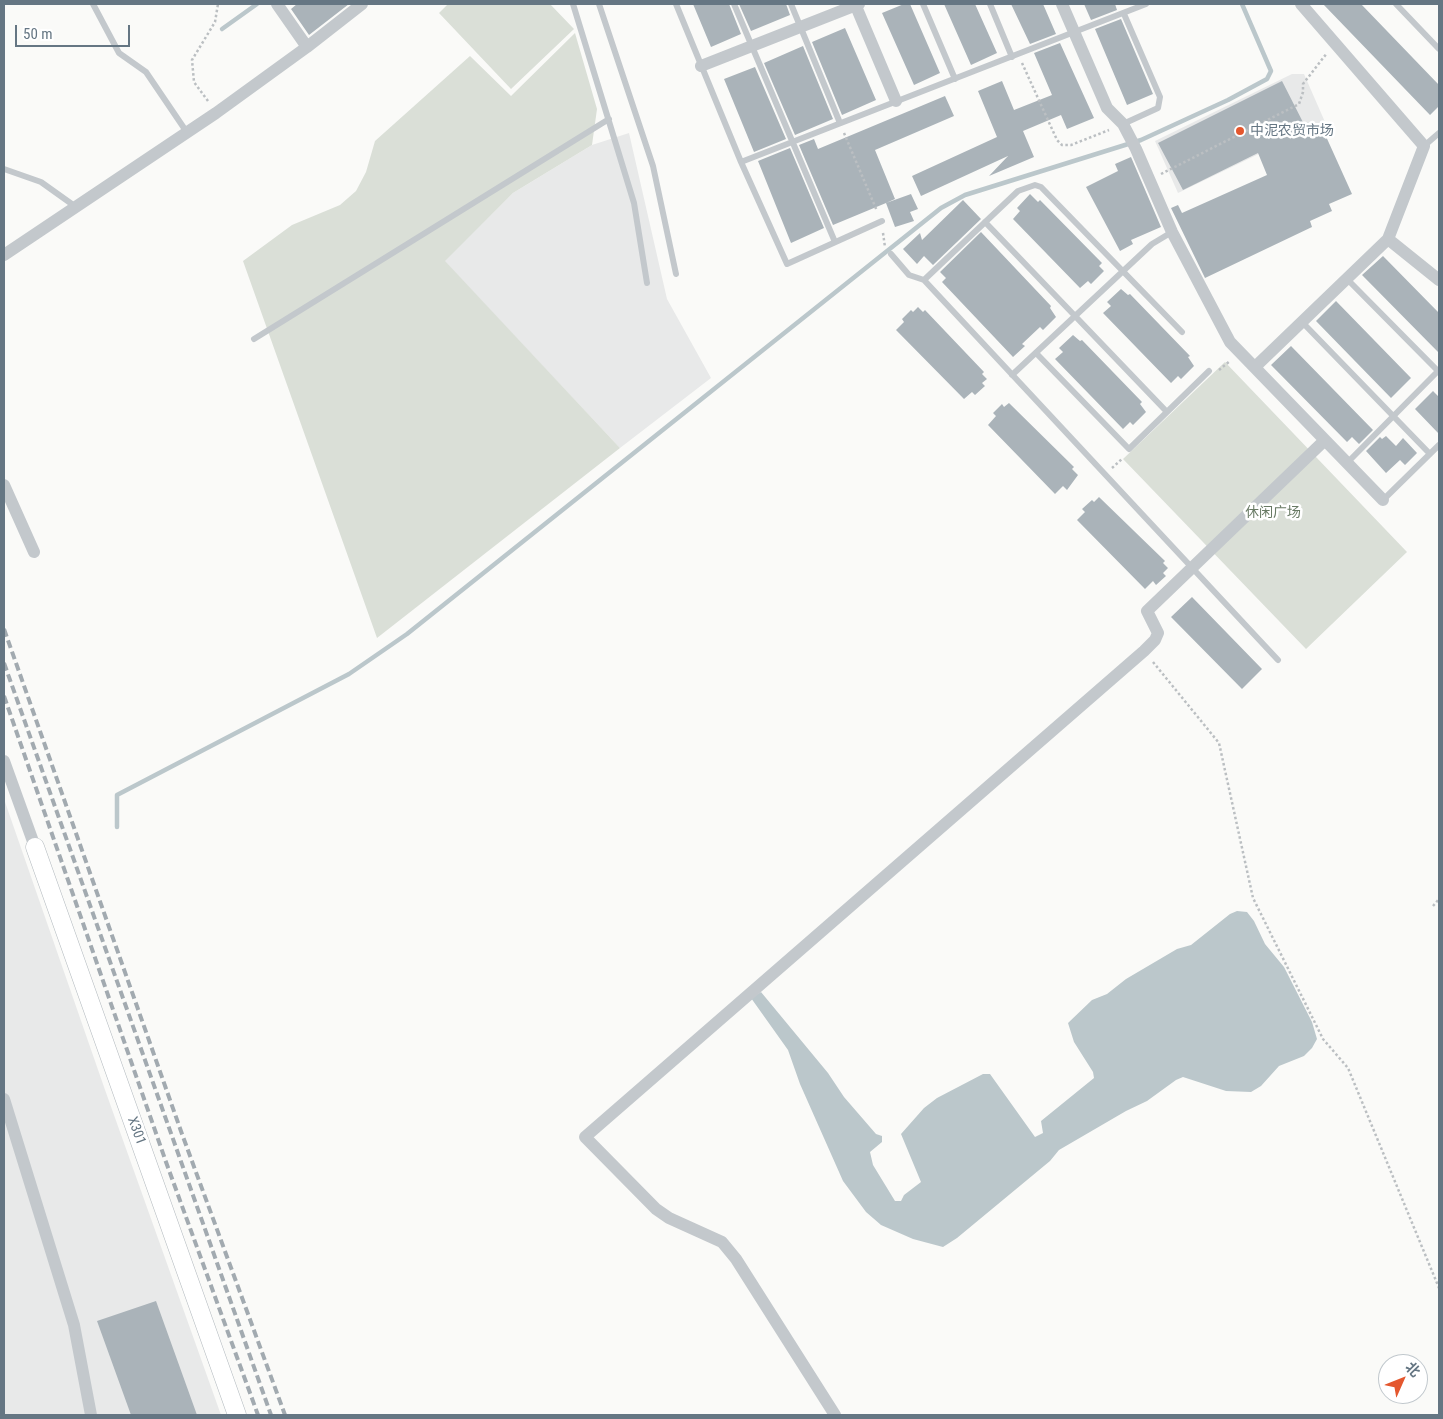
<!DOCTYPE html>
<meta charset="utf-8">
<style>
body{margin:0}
#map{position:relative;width:1443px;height:1419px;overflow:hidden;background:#fafaf8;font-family:"Roboto Condensed","Noto Sans SC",sans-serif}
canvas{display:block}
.frame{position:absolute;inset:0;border:5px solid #657683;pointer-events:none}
.north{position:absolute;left:1378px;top:1354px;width:50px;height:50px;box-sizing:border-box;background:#fff;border:1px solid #c1c8cd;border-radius:50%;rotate:46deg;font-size:14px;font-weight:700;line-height:20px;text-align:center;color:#657683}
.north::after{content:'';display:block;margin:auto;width:18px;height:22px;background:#e4572e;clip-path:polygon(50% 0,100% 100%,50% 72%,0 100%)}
.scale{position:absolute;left:15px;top:25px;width:115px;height:22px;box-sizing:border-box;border:2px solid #657683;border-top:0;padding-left:6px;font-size:15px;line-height:18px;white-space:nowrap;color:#657683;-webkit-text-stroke:4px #fff;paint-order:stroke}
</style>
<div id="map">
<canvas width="1443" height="1419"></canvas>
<div class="frame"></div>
<div class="north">北</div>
<div class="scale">50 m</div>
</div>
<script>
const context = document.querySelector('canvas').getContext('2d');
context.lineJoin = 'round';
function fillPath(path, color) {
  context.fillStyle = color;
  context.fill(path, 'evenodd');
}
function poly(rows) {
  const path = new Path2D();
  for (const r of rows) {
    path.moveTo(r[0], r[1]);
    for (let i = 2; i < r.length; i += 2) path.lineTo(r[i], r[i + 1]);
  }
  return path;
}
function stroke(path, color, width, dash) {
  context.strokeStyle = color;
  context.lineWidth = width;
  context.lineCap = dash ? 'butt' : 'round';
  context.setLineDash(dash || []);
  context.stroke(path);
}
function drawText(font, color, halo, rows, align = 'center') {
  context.font = font + ' "Roboto Condensed","Noto Sans SC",sans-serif';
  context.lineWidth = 5;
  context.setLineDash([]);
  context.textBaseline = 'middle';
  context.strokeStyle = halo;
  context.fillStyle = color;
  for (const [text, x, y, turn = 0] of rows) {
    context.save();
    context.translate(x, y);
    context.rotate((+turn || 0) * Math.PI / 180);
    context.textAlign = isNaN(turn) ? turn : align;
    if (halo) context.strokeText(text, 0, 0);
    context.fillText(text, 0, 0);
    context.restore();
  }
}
fillPath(poly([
 [1292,74,1304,74,1325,122,1178,193,1155,141],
 [629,133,667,299,711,378,620,448,444,261,513,193,592,145],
 [4,799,104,1087,221,1415,4,1415]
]), '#e8e9e9');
fillPath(poly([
 [448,4,550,4,574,29,511,89,439,13],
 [575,33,597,109,592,145,513,193,445,261,620,448,377,638,243,261,292,225,340,205,356,191,366,172,375,141,470,56,511,96],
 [1225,362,1407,552,1306,649,1123,459]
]), '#dadfd7');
fillPath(poly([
 [1237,911,1247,912,1254,921,1265,944,1284,967,1312,1022,1317,1039,1312,1048,1304,1056,1279,1066,1261,1086,1251,1092,1226,1091,1183,1077,1176,1080,1147,1101,1126,1111,1059,1150,1050,1161,957,1238,943,1247,913,1239,881,1225,866,1212,843,1181,800,1084,788,1050,751,998,761,992,828,1073,844,1097,876,1134,882,1136,882,1142,870,1152,873,1165,895,1201,901,1201,904,1195,921,1182,901,1134,924,1108,937,1098,983,1074,990,1074,1035,1137,1043,1133,1041,1121,1094,1078,1093,1072,1074,1042,1068,1023,1092,1000,1107,994,1126,979,1177,949,1191,945,1230,914]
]), '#bbc7cb');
stroke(poly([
 [222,29,257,4],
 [117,827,117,795,349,674,407,634,941,208,965,195,1141,140,1228,100,1267,79,1271,71,1242,4]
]), '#bbc7cb', 4.5);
fillPath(poly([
 [297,4,349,4,309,35,291,9],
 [693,4,729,4,741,34,711,47],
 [739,4,786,4,790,15,751,31],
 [904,4,910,4,940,73,914,85,882,13],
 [944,4,975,4,997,53,971,65],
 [1011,4,1043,4,1056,34,1030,44],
 [1084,4,1115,4,1117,10,1091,20],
 [1323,4,1361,4,1439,85,1439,106,1430,115],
 [1121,19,1153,94,1127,105,1095,29],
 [845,28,876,100,842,115,812,42],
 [1060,43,1094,118,1067,129,1061,115,1023,131,1034,157,989,176,1008,156,921,196,912,176,997,137,978,91,1002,81,1014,110,1052,95,1034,53],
 [803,46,833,119,795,135,764,63],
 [755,67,786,139,754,152,724,79],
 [1282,81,1311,138,1324,132,1352,194,1329,204,1332,211,1310,221,1312,227,1205,278,1171,208,1178,205,1182,213,1267,175,1258,153,1183,190,1158,143],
 [945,96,954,116,875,150,895,199,886,203,911,194,918,209,910,212,914,221,895,227,886,203,833,225,799,145,814,139,818,149],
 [790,148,824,228,791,243,758,161],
 [1131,157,1161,227,1131,240,1133,244,1120,251,1086,187,1118,171,1115,164],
 [1030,194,1038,202,1040,200,1102,263,1099,266,1104,271,1091,284,1088,281,1080,288,1013,219,1020,211,1017,208],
 [963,200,981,219,933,265,924,256,917,264,903,249,920,233,922,240],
 [981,232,1051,306,1050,308,1056,317,1043,330,1040,327,1022,344,1025,346,1013,357,942,282,946,278,940,272],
 [1383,256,1439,313,1439,353,1362,275],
 [1121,289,1128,295,1130,294,1190,356,1188,357,1194,366,1181,379,1178,376,1171,383,1103,313,1111,306,1107,302],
 [1336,301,1411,378,1391,398,1316,321],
 [918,307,923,312,925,310,984,372,982,374,987,379,982,383,985,386,975,395,972,392,964,399,896,330,904,322,902,319,911,310,913,312],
 [1073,335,1080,341,1082,340,1142,402,1140,404,1146,412,1133,425,1130,422,1123,429,1055,359,1063,352,1059,348],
 [1291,346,1373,430,1359,444,1352,437,1347,442,1271,365],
 [1433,391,1439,397,1439,434,1415,409],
 [1009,403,1074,467,1072,469,1078,475,1067,490,1063,486,1055,494,988,425,996,416,993,413,1002,404,1004,407],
 [1386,436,1396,446,1403,438,1417,453,1405,465,1400,460,1386,473,1366,451,1380,437,1382,439],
 [1099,497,1165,561,1163,563,1168,568,1163,573,1166,576,1156,585,1153,581,1145,589,1077,520,1085,512,1082,509,1092,500,1094,502],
 [1192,597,1262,669,1242,689,1171,617],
 [156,1301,197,1415,131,1415,97,1321]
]), '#aab3b9');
const secondary = poly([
 [35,847,237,1415]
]);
stroke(secondary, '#b3babf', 19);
stroke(poly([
 [1022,63,1057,140,1062,145,1071,145,1109,130],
 [208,101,194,82,192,60,215,22,218,4],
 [844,133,877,211],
 [1161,174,1299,104,1303,92,1303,84,1327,53],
 [883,233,885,247],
 [1219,370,1230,361],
 [1112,468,1123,458],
 [1153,662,1219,743,1253,898,1323,1039,1348,1068,1439,1288],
 [1433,906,1439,899]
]), '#bbbfc2', 2.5, [2.5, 2.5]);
stroke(poly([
 [93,4,119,53,146,72,186,131],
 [573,4,634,203,647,283],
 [599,4,653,166,676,274],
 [676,4,741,162,787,264,882,221],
 [734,4,835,242],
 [791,4,840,123],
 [923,4,955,79],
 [990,4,1012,57],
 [1396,4,1439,49],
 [1123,124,1158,108,1160,97,1124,14],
 [1424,146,1439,133],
 [741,162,1146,4],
 [4,169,41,182,76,207],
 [985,222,1167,412],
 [891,254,909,275,924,280,1278,660],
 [924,280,1018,191,1035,185,1041,187,1182,332],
 [1348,280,1438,371],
 [1303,323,1430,454],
 [254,339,609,119],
 [1036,353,1129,449,1209,371],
 [1012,375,1152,244,1172,232],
 [1347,463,1439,370],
 [1383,500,1439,445]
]), '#c3c8cc', 6);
stroke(poly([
 [277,4,307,47],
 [855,4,896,101],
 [1062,4,1107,108,1123,124,1136,149,1172,232,1230,342,1383,500],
 [701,66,859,4],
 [1388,239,1439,280],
 [4,255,216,113,307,47,362,4],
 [1255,367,1388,239,1424,146,1301,4],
 [4,485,34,552],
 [4,761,35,847],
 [4,1099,74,1325,91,1415],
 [835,1415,736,1259,722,1242,669,1218,656,1209,585,1137,1144,651,1155,640,1158,633,1147,611,1325,440]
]), '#c3c8cc', 12);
stroke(secondary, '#fff', 18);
stroke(poly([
 [4,629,182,1134,285,1415],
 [4,663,271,1415],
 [4,696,166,1162,258,1415]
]), '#a2aab0', 4, [8, 4]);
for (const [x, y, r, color] of [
 [1240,131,5,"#e4572e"]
]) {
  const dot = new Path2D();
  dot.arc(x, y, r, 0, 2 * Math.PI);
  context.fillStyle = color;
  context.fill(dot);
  stroke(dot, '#fff', 2);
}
drawText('14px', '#657683', '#fff', [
 ["中泥农贸市场",1250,131]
], 'left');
drawText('14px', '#687a64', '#fff', [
 ["休闲广场",1273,513]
]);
drawText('14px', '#657683', '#fff', [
 ["X301",136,1131,70]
]);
</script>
